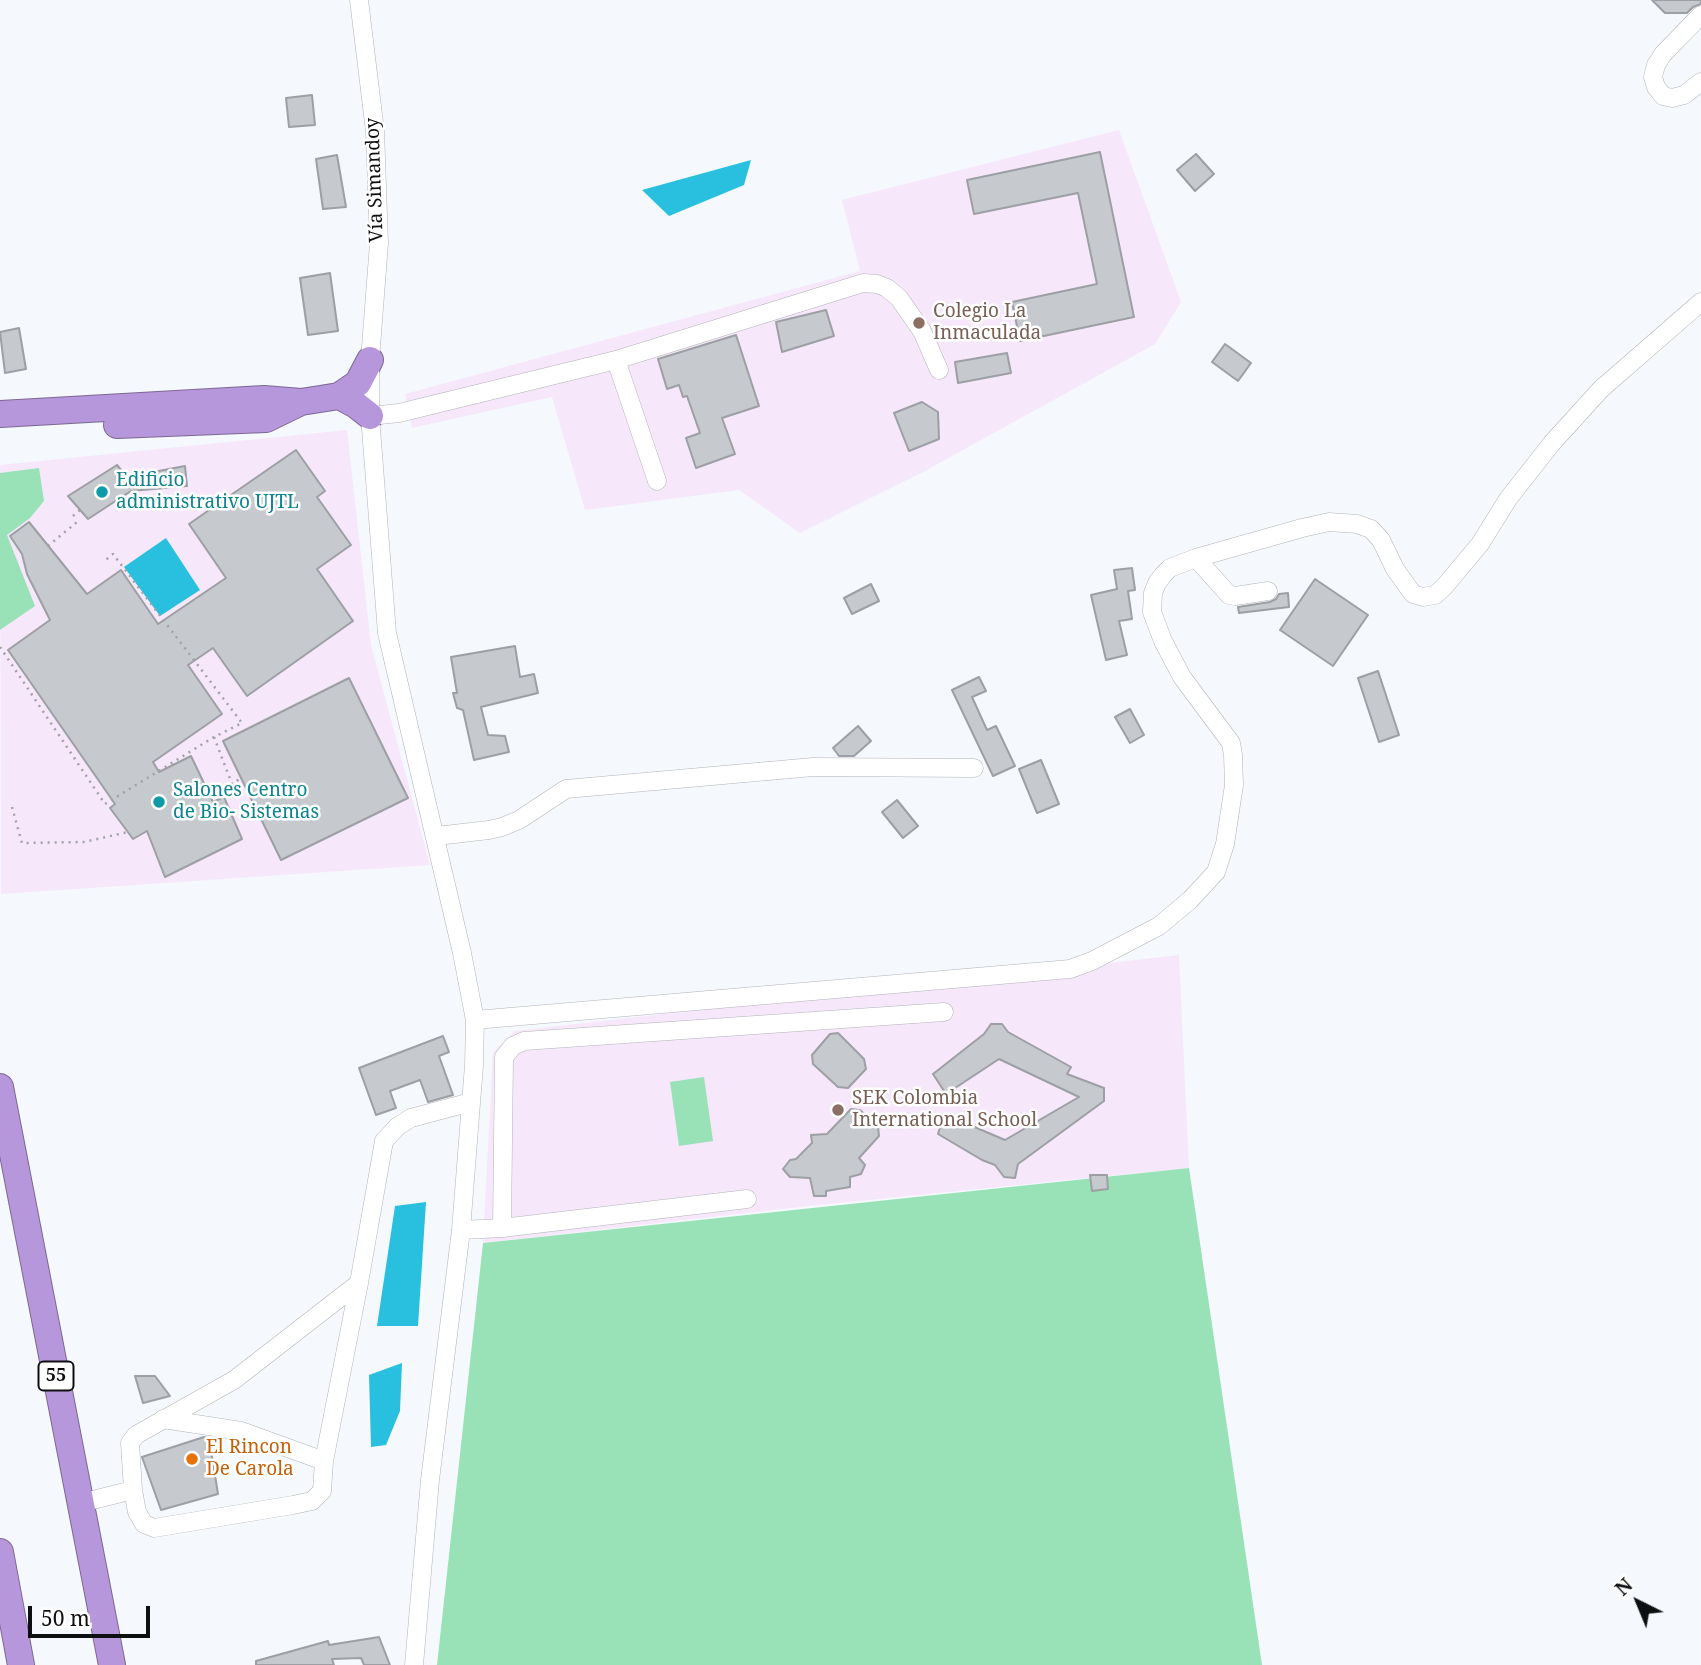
<!DOCTYPE html>
<meta charset="utf-8">
<style>
body{margin:0}
#map{position:relative;width:1701px;height:1665px;overflow:hidden;background:#f5f8fd;font-family:"Noto Serif",serif}
canvas{display:block}
.north{position:absolute;left:1603px;top:1567px;width:70px;height:70px;-webkit-text-stroke:5px #fff;paint-order:stroke;rotate:317deg;font-size:19px;font-weight:700;line-height:28px;text-align:center;color:#0e0f11}
.north::after{content:'';display:block;margin:auto;width:24px;height:32px;background:#0e0f11;clip-path:polygon(50% 0,100% 100%,50% 72%,0 100%)}
.scale{position:absolute;left:28px;top:1606px;width:122px;height:32px;box-sizing:border-box;border:4px solid #0e0f11;border-top:0;padding-left:9px;font-size:21px;line-height:24px;white-space:nowrap;color:#0e0f11;-webkit-text-stroke:5px #fff;paint-order:stroke}
</style>
<div id="map">
<canvas width="1701" height="1665"></canvas>
<div class="north">N</div>
<div class="scale">50 m</div>
</div>
<script>
const context = document.querySelector('canvas').getContext('2d');
context.lineJoin = 'round';
function fillPath(path, color) {
  context.fillStyle = color;
  context.fill(path, 'evenodd');
}
function poly(rows) {
  const path = new Path2D();
  for (const r of rows) {
    path.moveTo(r[0], r[1]);
    for (let i = 2; i < r.length; i += 2) path.lineTo(r[i], r[i + 1]);
  }
  return path;
}
function stroke(path, color, width, dash) {
  context.strokeStyle = color;
  context.lineWidth = width;
  context.lineCap = dash ? 'butt' : 'round';
  context.setLineDash(dash || []);
  context.stroke(path);
}
function drawText(font, color, halo, rows, align = 'center') {
  context.font = font + ' "Noto Serif",serif';
  context.lineWidth = 5;
  context.setLineDash([]);
  context.textBaseline = 'middle';
  context.strokeStyle = halo;
  context.fillStyle = color;
  for (const [text, x, y, turn = 0] of rows) {
    context.save();
    context.translate(x, y);
    context.rotate((+turn || 0) * Math.PI / 180);
    context.textAlign = isNaN(turn) ? turn : align;
    if (halo) context.strokeText(text, 0, 0);
    context.fillText(text, 0, 0);
    context.restore();
  }
}
fillPath(poly([
 [1119,130,1181,302,1155,344,925,471,800,533,739,490,585,510,552,397,412,428,405,394,860,271,842,200],
 [347,430,371,645,430,865,1,894,0,465],
 [1179,955,1189,1168,808,1206,483,1243,493,1052,515,1031]
]), '#f7e7fa');
fillPath(poly([
 [39,468,44,501,30,518,7,535,35,606,0,630,0,473],
 [704,1077,713,1141,679,1146,670,1082],
 [1189,1168,1262,1665,437,1665,483,1243]
]), '#99e2b8');
fillPath(poly([
 [751,160,744,185,669,216,642,190],
 [166,538,200,590,160,616,124,567],
 [426,1202,418,1326,377,1326,395,1206],
 [402,1363,400,1411,386,1445,371,1447,369,1375]
]), '#29c0e0');
const building = poly([
 [1652,0,1701,0,1701,4,1693,7,1687,13,1665,13,1652,0],
 [312,95,315,125,289,127,286,98,312,95],
 [1100,152,1134,317,1020,341,1012,302,1097,284,1078,193,974,214,967,180,1100,152],
 [1196,154,1214,174,1195,191,1177,170,1196,154],
 [337,155,346,207,323,209,316,159,337,155],
 [330,273,338,331,308,335,300,278,330,273],
 [826,310,834,336,782,352,776,322,826,310],
 [19,328,26,369,5,373,0,332,19,328],
 [736,335,759,406,722,418,735,454,696,468,686,438,700,433,687,396,683,397,679,385,667,389,658,359,736,335],
 [1225,344,1251,363,1238,381,1212,362,1225,344],
 [1007,353,1011,373,958,383,955,362,1007,353],
 [922,402,938,412,939,439,909,451,894,413,922,402],
 [296,450,325,491,317,497,351,545,317,569,353,621,247,696,213,648,188,665,222,714,153,762,159,772,191,756,213,802,224,797,242,839,165,877,147,831,133,839,110,808,115,804,8,650,50,620,27,574,22,554,10,536,29,522,87,594,121,570,158,624,226,578,189,524,296,450],
 [117,465,127,477,185,466,187,486,131,491,88,519,68,496,117,465],
 [1132,568,1135,590,1128,591,1132,619,1119,621,1127,655,1106,660,1091,595,1117,589,1114,570,1132,568],
 [1315,579,1368,615,1333,666,1280,630,1315,579],
 [871,584,879,601,852,614,844,598,871,584],
 [1288,593,1289,607,1239,613,1238,607,1270,602,1276,599,1279,594,1288,593],
 [515,646,520,677,534,674,538,693,481,707,488,735,505,736,509,752,474,760,463,710,457,708,453,693,457,693,451,657,515,646],
 [1378,671,1399,735,1379,742,1358,678,1378,671],
 [979,677,986,691,972,697,987,730,996,726,1015,766,993,776,952,690,979,677],
 [349,678,408,798,281,860,223,741,349,678],
 [1130,709,1144,735,1130,743,1115,717,1130,709],
 [858,726,871,741,854,756,839,756,833,748,858,726],
 [1041,760,1059,804,1037,813,1019,769,1041,760],
 [897,800,918,826,903,838,882,812,897,800],
 [991,1024,1002,1024,1008,1032,1071,1067,1067,1074,1104,1088,1104,1101,1018,1164,1015,1178,1004,1177,995,1165,982,1160,938,1134,944,1114,1005,1140,1079,1097,999,1059,946,1094,933,1074,984,1034,991,1024],
 [838,1033,864,1059,866,1069,848,1088,838,1087,813,1064,812,1055,830,1034,838,1033],
 [443,1036,449,1052,439,1056,453,1095,428,1102,420,1080,390,1091,396,1108,376,1115,359,1068,443,1036],
 [851,1109,860,1110,878,1127,879,1136,859,1158,865,1165,861,1174,850,1177,850,1187,826,1191,826,1196,814,1196,810,1178,790,1177,783,1169,790,1160,796,1159,812,1143,811,1135,827,1134,851,1109],
 [1090,1175,1107,1175,1108,1189,1092,1191,1090,1175],
 [135,1376,155,1376,170,1396,143,1403,135,1376],
 [204,1437,209,1438,218,1494,161,1510,142,1457,204,1437],
 [379,1637,390,1665,364,1665,361,1658,332,1659,334,1665,256,1665,256,1661,328,1641,329,1645,379,1637]
]);
fillPath(building, '#c6c9ce');
stroke(building, '#9c9fa4', 2);
const minor = poly([
 [359,0,375,131,379,243,370,360,370,416,387,633,462,953,475,1020,474,1065,461,1230,430,1480,414,1665],
 [1701,15,1663,54,1656,65,1653,77,1656,87,1663,96,1672,98,1684,95,1701,82],
 [616,360,657,481],
 [370,416,399,413,616,360,863,283,877,284,887,288,899,298,922,331,939,370],
 [1196,558,1229,595,1235,596,1268,591],
 [436,836,489,830,502,827,519,820,566,789,813,767,974,768],
 [475,1020,1070,969,1092,961,1159,926,1190,900,1216,872,1225,844,1234,785,1233,755,1231,743,1182,677,1163,641,1152,612,1153,593,1157,583,1163,575,1170,568,1196,558,1302,528,1329,522,1357,524,1371,529,1381,540,1395,569,1413,594,1423,597,1435,595,1444,587,1480,544,1508,499,1552,443,1601,389,1701,302],
 [502,1228,504,1057,513,1046,524,1041,944,1012],
 [461,1230,502,1228,747,1199],
 [359,1283,234,1380,136,1435,130,1443,133,1490,137,1512,144,1524,154,1528,293,1505,312,1501,322,1491,324,1461,359,1283,384,1141,398,1126,411,1118,471,1102],
 [163,1419,241,1431,324,1461],
 [81,1503,133,1490]
]);
const highway = poly([
 [339,396,356,405,370,416],
 [0,414,264,399,301,402,339,396,358,383,370,360],
 [117,425,266,419,299,403],
 [0,1087,112,1665],
 [0,1552,21,1665]
]);
stroke(minor, '#b0b3b8', 19);
stroke(highway, '#7c6794', 28);
stroke(poly([
 [73,516,80,510],
 [48,546,77,522],
 [0,647,105,804,214,737,242,723,113,554,103,562],
 [214,737,232,784,241,778],
 [12,807,22,843,84,842,128,832]
]), '#a0a2a6', 2.5, [2, 5]);
stroke(minor, '#fff', 18);
stroke(highway, '#b797db', 26);
for (const [x, y, r, color] of [
 [919,323,7,"#8d6e63"],
 [102,492,7,"#0f9aa8"],
 [159,802,7,"#0f9aa8"],
 [838,1110,7,"#8d6e63"],
 [192,1459,7,"#e8710a"]
]) {
  const dot = new Path2D();
  dot.arc(x, y, r, 0, 2 * Math.PI);
  context.fillStyle = color;
  context.fill(dot);
  stroke(dot, '#fff', 2.5);
}
for (const [x, y, w] of [
 [56,1376,35]
]) {
  const box = new Path2D();
  box.roundRect(x - w / 2, y - 14.5, w, 29, 5);
  context.fillStyle = '#fff';
  context.fill(box);
  stroke(box, '#0e0f11', 2);
}
drawText('bold 18px', '#0e0f11', null, [
 ["55",56,1376]
]);
drawText('19px', '#0e0f11', '#fff', [
 ["Vía Simandoy",375,180,-92]
]);
drawText('19px', '#785e54', '#fff', [
 ["Colegio La",933,312],
 ["Inmaculada",933,334],
 ["SEK Colombia",852,1099],
 ["International School",852,1121]
], 'left');
drawText('19px', '#0d838f', '#fff', [
 ["Edificio",116,481],
 ["administrativo UJTL",116,503],
 ["Salones Centro",173,791],
 ["de Bio- Sistemas",173,813]
], 'left');
drawText('19px', '#c56008', '#fff', [
 ["El Rincon",206,1448],
 ["De Carola",206,1470]
], 'left');
</script>
